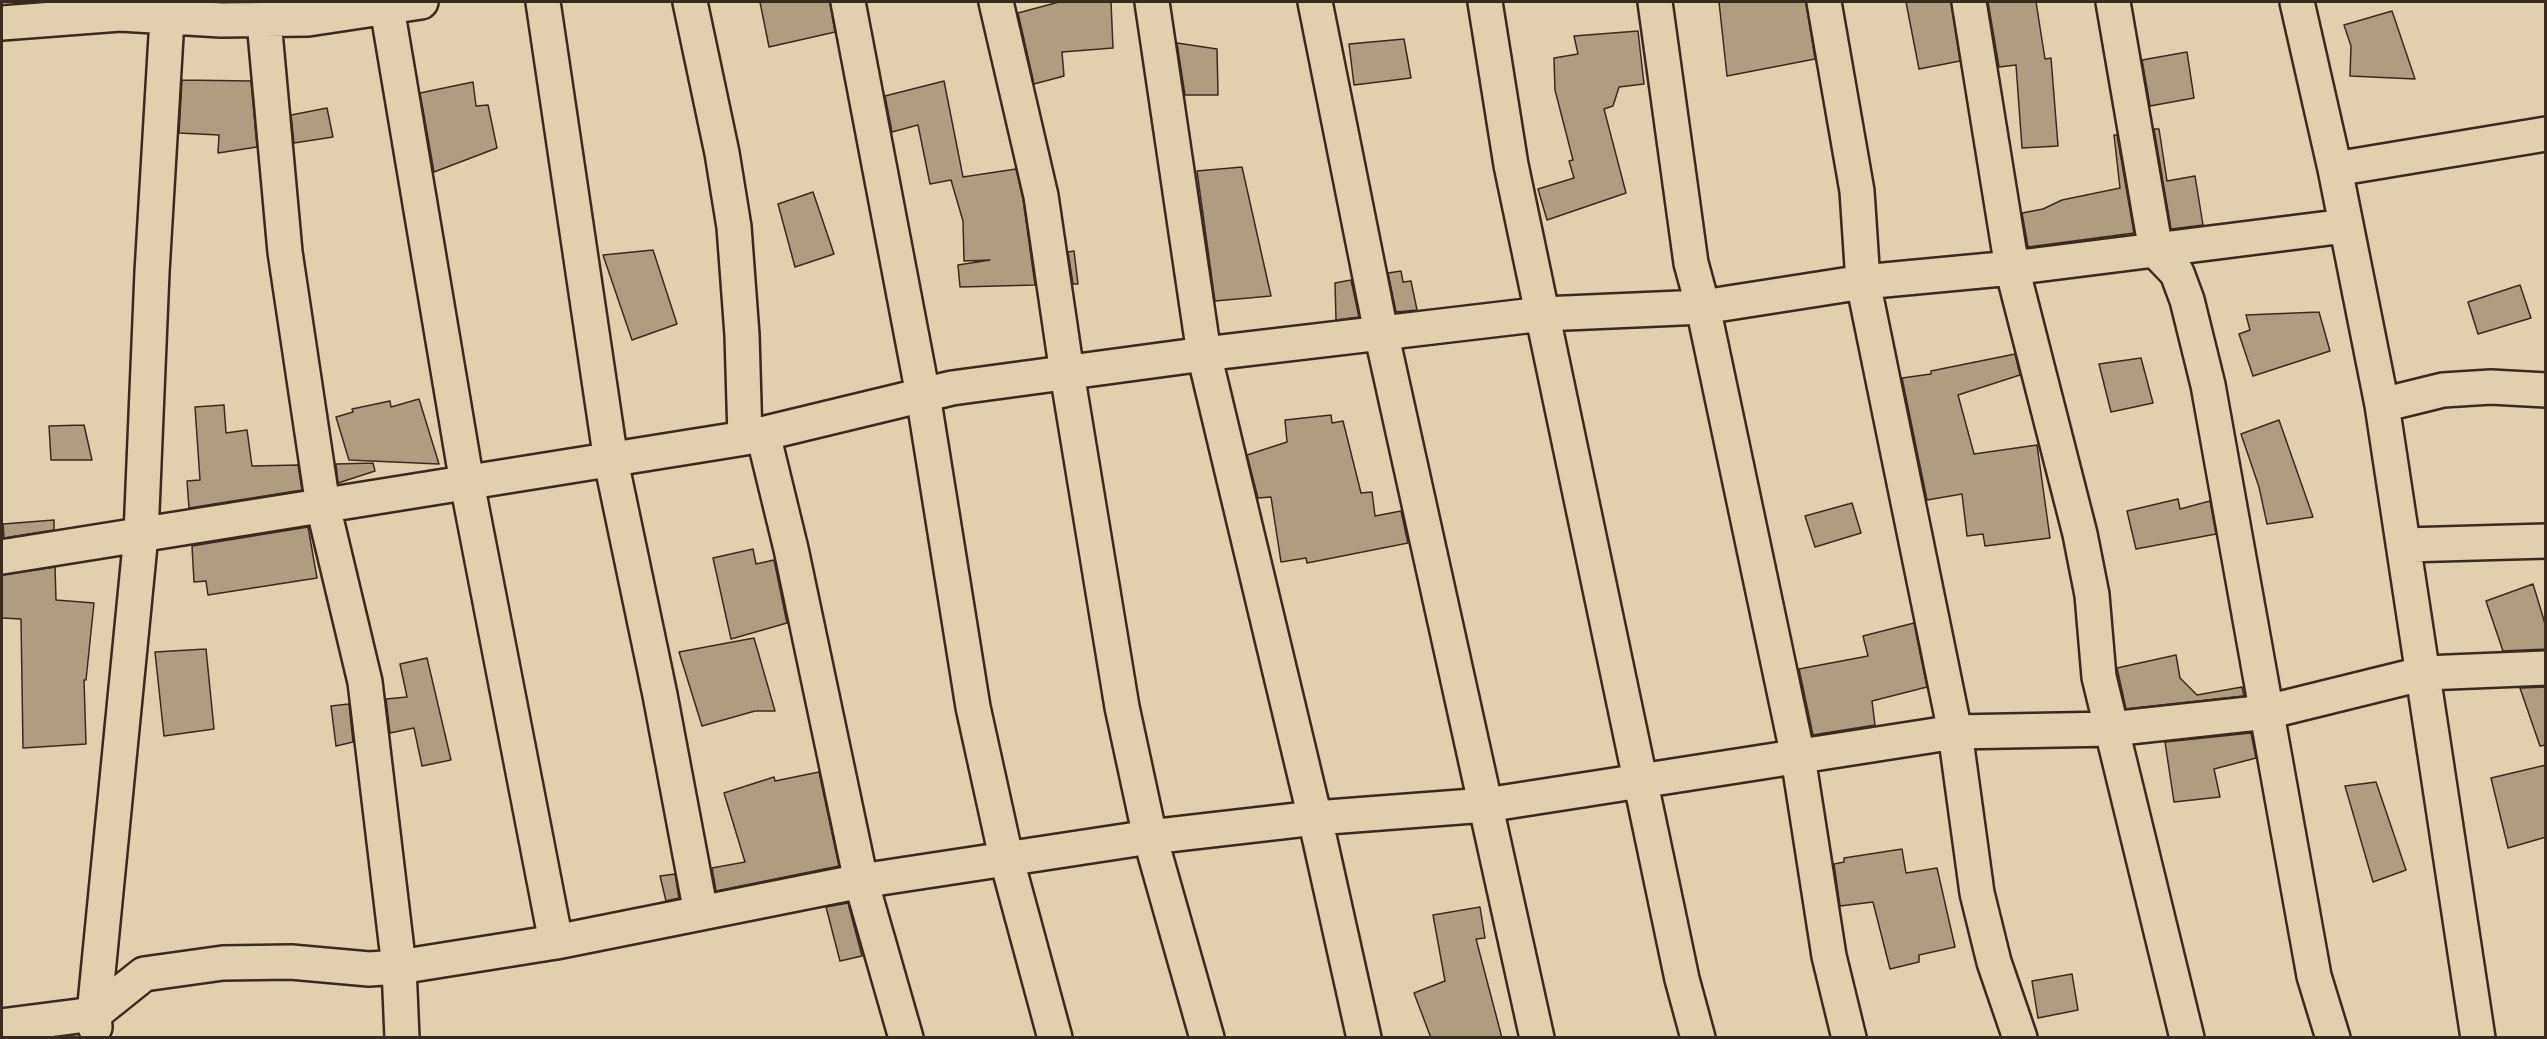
<!DOCTYPE html>
<style>
body{margin:0}
#map{position:relative;width:2547px;height:1039px;overflow:hidden;background:#e1d0ad;font-family:"Gochi Hand",sans-serif}
canvas{display:block}
.frame{position:absolute;inset:0;border:3px solid #3b2a1e;pointer-events:none}
</style>
<div id="map">
<canvas width="2547" height="1039"></canvas>
<div class="frame"></div>
</div>
<script>
const context = document.querySelector('canvas').getContext('2d');
context.lineJoin = 'round';
function fillPath(path, color) {
  context.fillStyle = color;
  context.fill(path, 'evenodd');
}
function poly(rows) {
  const path = new Path2D();
  for (const r of rows) {
    path.moveTo(r[0], r[1]);
    for (let i = 2; i < r.length; i += 2) path.lineTo(r[i], r[i + 1]);
  }
  return path;
}
function stroke(path, color, width, dash) {
  context.strokeStyle = color;
  context.lineWidth = width;
  context.lineCap = dash ? 'butt' : 'round';
  context.setLineDash(dash || []);
  context.stroke(path);
}
const building = poly([
 [760,2,830,2,835,32,769,47,760,2],
 [1059,2,1111,2,1113,48,1062,52,1064,76,1034,84,1018,13,1059,2],
 [1719,2,1806,2,1815,59,1727,76,1719,2],
 [1906,2,1951,2,1960,61,1919,69,1906,2],
 [1988,2,2036,2,2045,59,2051,58,2058,146,2022,148,2016,65,1999,67,1988,2],
 [2392,11,2415,79,2350,76,2351,46,2344,25,2392,11],
 [1638,31,1644,84,1619,87,1613,106,1604,109,1626,193,1547,220,1538,189,1574,178,1569,161,1573,160,1555,90,1554,58,1578,54,1574,36,1638,31],
 [1404,39,1411,78,1354,85,1349,44,1404,39],
 [1177,43,1217,49,1218,95,1185,95,1177,43],
 [2187,52,2194,98,2150,106,2142,60,2187,52],
 [182,80,251,81,257,147,218,153,219,135,179,133,182,80],
 [944,81,963,177,1016,169,1023,199,1035,285,960,287,958,265,990,260,964,261,963,221,951,180,930,184,918,125,892,132,885,96,944,81],
 [473,82,476,106,488,105,497,148,434,172,420,93,473,82],
 [327,108,333,137,294,143,291,115,327,108],
 [2154,129,2159,129,2167,181,2195,176,2203,225,2171,229,2154,129],
 [2114,135,2117,135,2134,233,2028,247,2022,213,2043,209,2062,200,2120,188,2114,135],
 [1242,167,1271,296,1215,301,1197,171,1242,167],
 [813,192,834,254,795,267,778,204,813,192],
 [653,250,677,324,632,340,603,255,653,250],
 [1074,251,1078,284,1073,284,1068,252,1074,251],
 [1401,271,1403,282,1411,281,1417,310,1396,312,1388,273,1401,271],
 [1351,280,1359,317,1336,320,1335,283,1351,280],
 [2520,285,2531,318,2478,334,2468,302,2520,285],
 [2319,312,2330,351,2253,376,2239,334,2250,330,2246,315,2319,312],
 [2015,354,2020,375,1958,395,1974,454,2037,445,2050,538,1985,546,1983,534,1967,536,1962,494,1927,500,1902,378,1931,374,1931,371,2015,354],
 [2141,358,2153,403,2111,412,2099,364,2141,358],
 [419,399,439,464,349,460,336,417,353,412,352,409,390,401,391,407,419,399],
 [224,405,226,433,247,430,252,466,298,465,302,490,189,508,187,481,200,480,195,407,224,405],
 [1331,415,1332,423,1343,421,1361,493,1372,492,1375,516,1401,511,1408,543,1307,563,1306,558,1281,562,1271,497,1258,498,1247,455,1287,442,1285,420,1331,415],
 [2279,420,2313,517,2267,524,2259,487,2241,434,2279,420],
 [84,425,92,460,51,460,49,426,84,425],
 [373,463,375,471,338,483,336,464,373,463],
 [2178,499,2180,509,2210,501,2216,534,2136,549,2127,511,2178,499],
 [1852,503,1861,533,1815,547,1805,516,1852,503],
 [54,520,54,530,4,538,3,524,54,520],
 [308,527,317,578,208,595,206,581,194,582,192,546,308,527],
 [753,549,756,564,774,560,787,623,731,639,713,558,753,549],
 [55,567,56,600,94,603,86,680,84,680,86,744,23,748,21,619,2,618,2,575,55,567],
 [2533,584,2546,627,2546,649,2503,651,2486,601,2533,584],
 [1914,623,1927,687,1872,701,1875,725,1813,735,1799,669,1868,656,1863,636,1914,623],
 [754,638,775,711,755,711,702,726,679,652,754,638],
 [206,649,214,729,164,736,155,652,206,649],
 [2176,655,2180,678,2197,695,2242,687,2244,696,2126,709,2117,668,2176,655],
 [427,658,451,760,422,766,414,728,390,733,386,699,407,697,400,664,427,658],
 [2546,687,2546,745,2540,746,2520,688,2546,687],
 [349,704,353,742,336,746,331,706,349,704],
 [2251,733,2256,758,2214,769,2220,797,2174,802,2165,742,2251,733],
 [2546,765,2546,837,2508,848,2491,778,2546,765],
 [819,772,839,866,716,891,712,868,745,862,724,793,774,777,775,781,819,772],
 [2376,782,2406,870,2373,882,2345,786,2376,782],
 [1902,849,1906,873,1937,868,1955,947,1919,955,1919,962,1890,969,1873,902,1840,906,1834,864,1844,862,1844,858,1902,849],
 [675,874,679,898,666,901,660,876,675,874],
 [848,903,862,956,840,961,826,907,848,903],
 [1480,907,1485,938,1476,939,1502,1038,1431,1038,1414,993,1445,981,1433,915,1480,907],
 [2072,974,2078,1010,2038,1018,2032,981,2072,974]
]);
fillPath(building, '#ae9d80');
stroke(building, '#3b2a1e', 1.5);
const minor = poly([
 [386,2,467,483,556,942],
 [543,2,611,461,660,695,701,913],
 [690,2,722,153,734,227,742,335,745,438],
 [848,2,923,395,973,707,1006,857,1055,1038],
 [996,2,1041,196,1067,373,1122,707,1150,837,1207,1038],
 [1152,2,1204,354,1315,818,1364,1038],
 [1315,2,1381,332,1537,1038],
 [1485,2,1511,165,1682,979,1698,1038],
 [1655,2,1691,263,1703,307,1798,757,1829,956,1849,1038],
 [1824,2,1857,191,1863,282,1955,732,1977,893,1994,962,2020,1038],
 [1969,2,2012,268,2080,534,2092,595,2099,677,2187,1038],
 [2113,2,2156,251,2177,273,2187,300,2208,385,2314,976,2333,1038],
 [2297,2,2335,169,2382,405,2478,1038],
 [264,21,285,252,323,506,365,682,399,967,402,1038],
 [2,23,120,14,221,20,308,19,421,2],
 [2335,169,2546,134],
 [2382,405,2443,390,2491,387,2546,390],
 [763,434,791,549,861,881,906,1038],
 [2405,545,2546,541],
 [2,557,745,438,952,388,1204,354,1543,314,1703,307,1863,282,2012,268,2345,226],
 [2,1026,94,1014,144,974,223,963,291,962,369,969,399,967,556,942,861,881,1150,837,1315,818,1486,805,1955,732,2111,729,2267,712,2425,673,2546,668],
 [95,1027,94,1014,141,535,152,272,168,2]
]);
stroke(minor, '#3b2a1e', 38);
stroke(minor, '#e1d0ad', 33);
</script>
